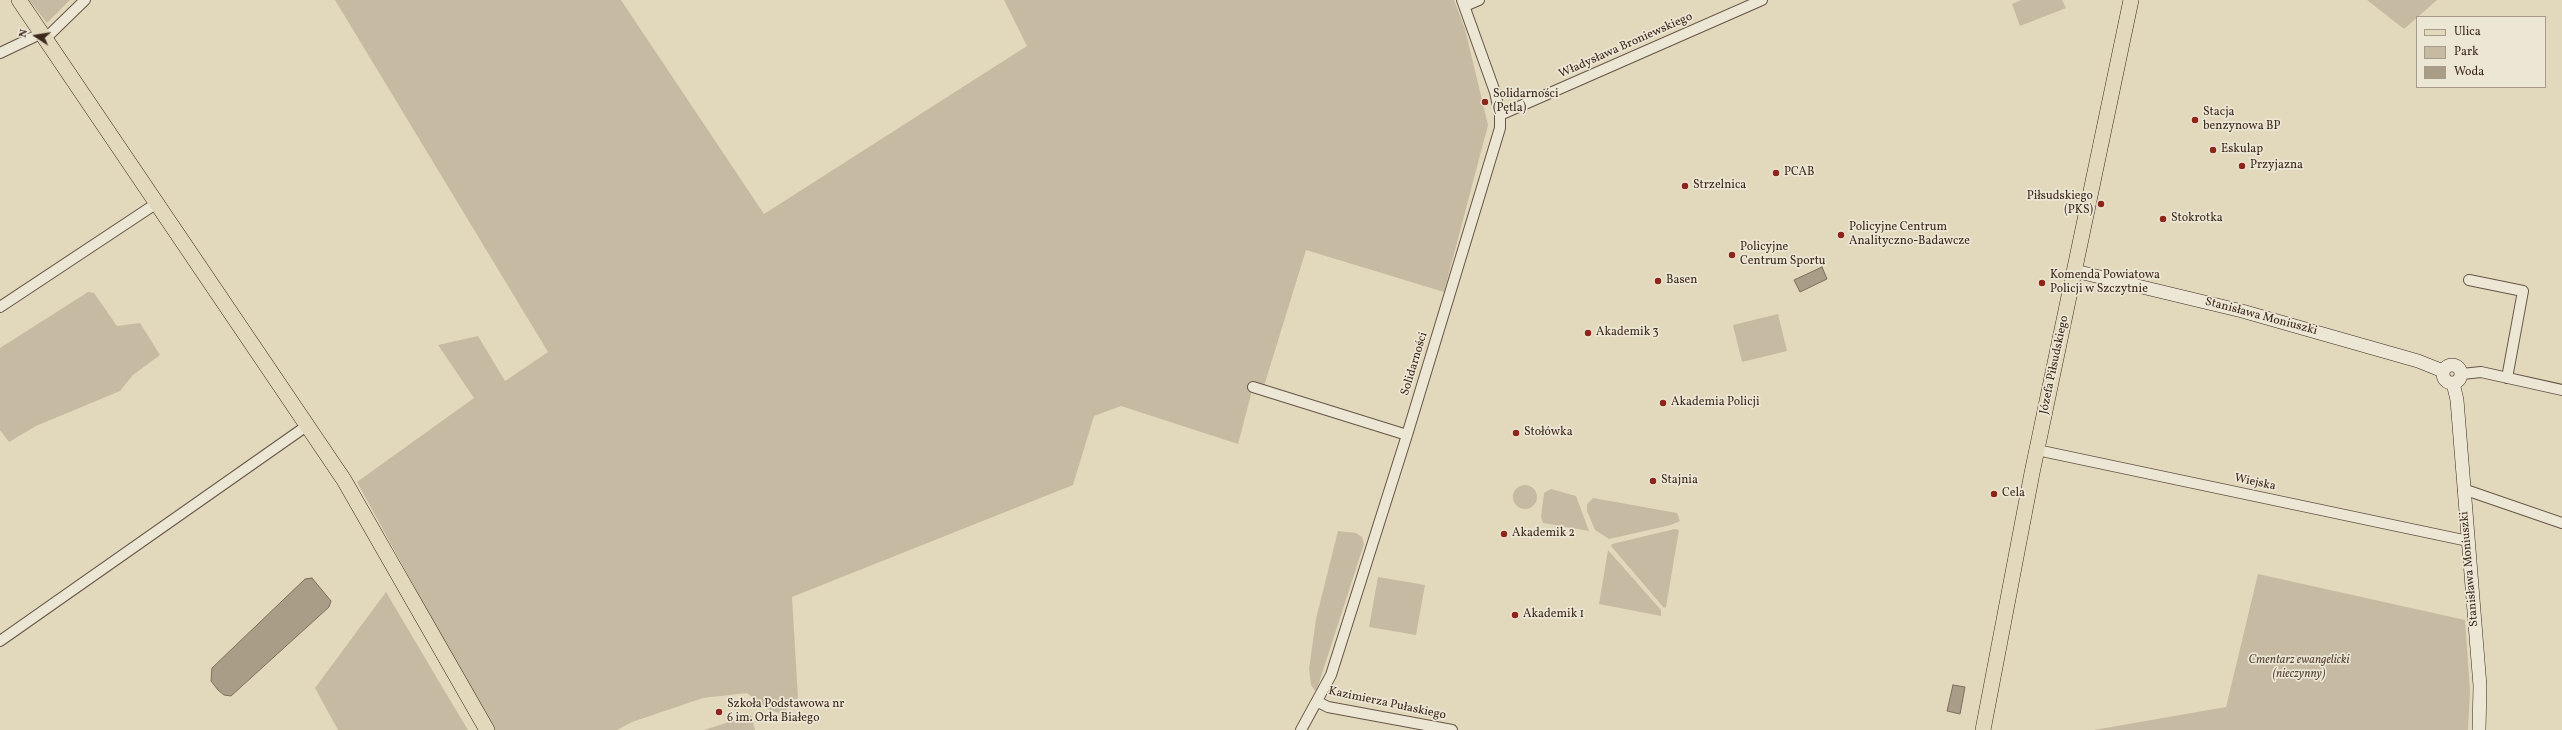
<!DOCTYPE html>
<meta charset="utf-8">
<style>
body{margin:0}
#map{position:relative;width:2562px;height:730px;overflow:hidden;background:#e2d9bd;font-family:Vollkorn,serif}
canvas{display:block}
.legend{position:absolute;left:2416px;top:16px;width:130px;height:72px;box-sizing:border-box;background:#ece6d4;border:1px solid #a69a8b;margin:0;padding:5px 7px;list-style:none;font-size:12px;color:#3c281d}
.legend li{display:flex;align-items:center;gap:8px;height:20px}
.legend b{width:20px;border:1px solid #a69a8b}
.north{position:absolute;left:16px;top:16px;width:40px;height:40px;-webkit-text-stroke:3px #ece6d4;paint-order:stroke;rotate:282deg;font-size:11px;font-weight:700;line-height:16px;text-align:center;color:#3c281d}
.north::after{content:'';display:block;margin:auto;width:14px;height:18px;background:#3c281d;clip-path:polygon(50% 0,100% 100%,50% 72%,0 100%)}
</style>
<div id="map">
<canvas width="2562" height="730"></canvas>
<ul class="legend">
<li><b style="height:5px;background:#e2d9bd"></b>Ulica</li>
<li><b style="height:11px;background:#c6bba2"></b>Park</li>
<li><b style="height:11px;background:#aa9d87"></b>Woda</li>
</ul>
<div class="north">N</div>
</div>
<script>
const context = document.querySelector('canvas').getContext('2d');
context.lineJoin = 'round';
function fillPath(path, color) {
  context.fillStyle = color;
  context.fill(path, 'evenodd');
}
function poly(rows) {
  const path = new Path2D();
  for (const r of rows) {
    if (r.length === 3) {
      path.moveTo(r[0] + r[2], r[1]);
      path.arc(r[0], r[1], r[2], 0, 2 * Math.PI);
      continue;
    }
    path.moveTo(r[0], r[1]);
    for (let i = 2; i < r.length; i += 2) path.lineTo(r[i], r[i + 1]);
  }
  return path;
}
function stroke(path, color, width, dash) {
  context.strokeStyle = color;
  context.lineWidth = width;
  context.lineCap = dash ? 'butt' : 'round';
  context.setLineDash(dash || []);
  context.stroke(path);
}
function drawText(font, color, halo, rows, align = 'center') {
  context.font = font + ' Vollkorn,serif';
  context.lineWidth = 3.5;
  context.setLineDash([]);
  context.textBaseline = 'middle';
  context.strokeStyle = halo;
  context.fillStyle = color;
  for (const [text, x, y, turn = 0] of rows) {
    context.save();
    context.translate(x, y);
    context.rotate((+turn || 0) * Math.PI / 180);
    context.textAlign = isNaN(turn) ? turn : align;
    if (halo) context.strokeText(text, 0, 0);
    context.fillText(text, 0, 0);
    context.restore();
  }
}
fillPath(poly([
 [29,0,70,0,47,23],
 [335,0,621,0,764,214,1027,46,1004,0,1454,0,1465,29,1488,125,1444,292,1306,250,1264,386,1254,383,1238,444,1121,406,1094,416,1073,485,792,597,798,698,782,714,764,708,747,693,703,698,632,722,617,730,493,730,357,482,474,398,438,345,478,336,505,381,548,352],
 [2021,0,2062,0,2066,8,2020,26,2012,4],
 [2367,0,2437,0,2404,29],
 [88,292,94,293,117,326,140,323,160,355,133,375,120,391,36,426,9,442,0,430,0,348],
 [1778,314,1787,351,1742,362,1733,325],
 [1525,497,12],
 [1551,489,1576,496,1589,531,1543,523,1541,517,1544,493],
 [1593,498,1677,513,1680,521,1671,525,1609,539,1595,530,1587,511,1587,504],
 [1675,529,1679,530,1666,607,1664,608,1611,546,1612,544],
 [1338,531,1356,533,1362,537,1364,544,1316,692,1311,685,1309,669,1316,619],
 [1608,550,1661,610,1661,616,1599,604],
 [2258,574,2465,620,2470,691,2468,730,2094,730,2226,707],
 [1378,577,1425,585,1416,635,1369,627],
 [386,592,444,690,468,730,338,730,315,688],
 [751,715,755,730,704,730]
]), '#c6bba2');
const water = poly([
 [1822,267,1827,279,1800,292,1794,280,1822,267],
 [312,578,331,601,329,607,231,696,224,695,218,690,211,681,212,668,305,579,312,578],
 [1953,685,1965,687,1960,714,1947,711,1953,685]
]);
fillPath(water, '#aa9d87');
stroke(water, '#7e6e5d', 1);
const street = poly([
 [1465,6,1479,0],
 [46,38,85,0],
 [0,53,42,33],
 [1500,115,1762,0],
 [2469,280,2523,291,2507,378],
 [0,307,157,203],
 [2462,374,2481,372,2562,390],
 [1253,387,1407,435],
 [2037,450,2468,541],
 [2463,489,2562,523],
 [0,641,308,425],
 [1318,702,1328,707,1452,730],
 [1301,730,1331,675,1407,435,1500,128,1500,115,1495,92,1462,0]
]);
const secondary = poly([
 [2075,271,2242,311,2418,361,2443,371],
 [2452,374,9],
 [2453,383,2457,400,2480,686,2479,730]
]);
const primary = poly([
 [19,0,344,480,487,730],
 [1983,730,2032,473,2131,0]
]);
stroke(street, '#665445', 12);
stroke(secondary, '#3c281d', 14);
stroke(primary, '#3c281d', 16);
stroke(street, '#ece6d4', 10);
stroke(secondary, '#ece6d4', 13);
stroke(primary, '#e2d9bd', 15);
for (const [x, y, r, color] of [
 [1485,102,4,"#8f2418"],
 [2195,120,4,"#8f2418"],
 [2213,150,4,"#8f2418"],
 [2242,166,4,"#8f2418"],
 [1776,173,4,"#8f2418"],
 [1685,186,4,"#8f2418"],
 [2101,204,4,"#8f2418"],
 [2163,219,4,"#8f2418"],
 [1841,235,4,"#8f2418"],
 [1732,255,4,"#8f2418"],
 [1658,281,4,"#8f2418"],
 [2042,283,4,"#8f2418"],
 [1588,333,4,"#8f2418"],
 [1663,403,4,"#8f2418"],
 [1516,433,4,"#8f2418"],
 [1653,481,4,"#8f2418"],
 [1994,494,4,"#8f2418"],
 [1504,534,4,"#8f2418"],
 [1515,615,4,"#8f2418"],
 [719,712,4,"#8f2418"]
]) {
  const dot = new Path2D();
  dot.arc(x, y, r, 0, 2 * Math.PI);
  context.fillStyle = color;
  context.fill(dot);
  stroke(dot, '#ece6d4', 1.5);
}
drawText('12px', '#3c281d', '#ece6d4', [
 ["Władysława Broniewskiego",1626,46,-24],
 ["Stanisława Moniuszki",2261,317,15],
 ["Solidarności",1415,364,-73],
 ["Józefa Piłsudskiego",2055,365,-78],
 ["Wiejska",2255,483,12],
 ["Stanisława Moniuszki",2470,569,-95],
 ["Kazimierza Pułaskiego",1387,704,12]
]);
drawText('12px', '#3c281d', '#ece6d4', [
 ["Solidarności",1493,95],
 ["(Pętla)",1493,109],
 ["Stacja",2203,113],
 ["benzynowa BP",2203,127],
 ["Eskulap",2221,150],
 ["Przyjazna",2250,166],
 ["PCAB",1784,173],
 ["Strzelnica",1693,186],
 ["Piłsudskiego",2093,197,"right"],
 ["(PKS)",2093,211,"right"],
 ["Stokrotka",2171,219],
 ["Policyjne Centrum",1849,228],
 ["Analityczno-Badawcze",1849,242],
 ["Policyjne",1740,248],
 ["Centrum Sportu",1740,262],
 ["Komenda Powiatowa",2050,276],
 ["Policji w Szczytnie",2050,290],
 ["Basen",1666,281],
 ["Akademik 3",1596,333],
 ["Akademia Policji",1671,403],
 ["Stołówka",1524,433],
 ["Stajnia",1661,481],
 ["Cela",2002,494],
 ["Akademik 2",1512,534],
 ["Akademik 1",1523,615],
 ["Szkoła Podstawowa nr",727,705],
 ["6 im. Orła Białego",727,719]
], 'left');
drawText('italic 12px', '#584538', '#ece6d4', [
 ["Cmentarz ewangelicki",2299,661],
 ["(nieczynny)",2299,675]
]);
</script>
